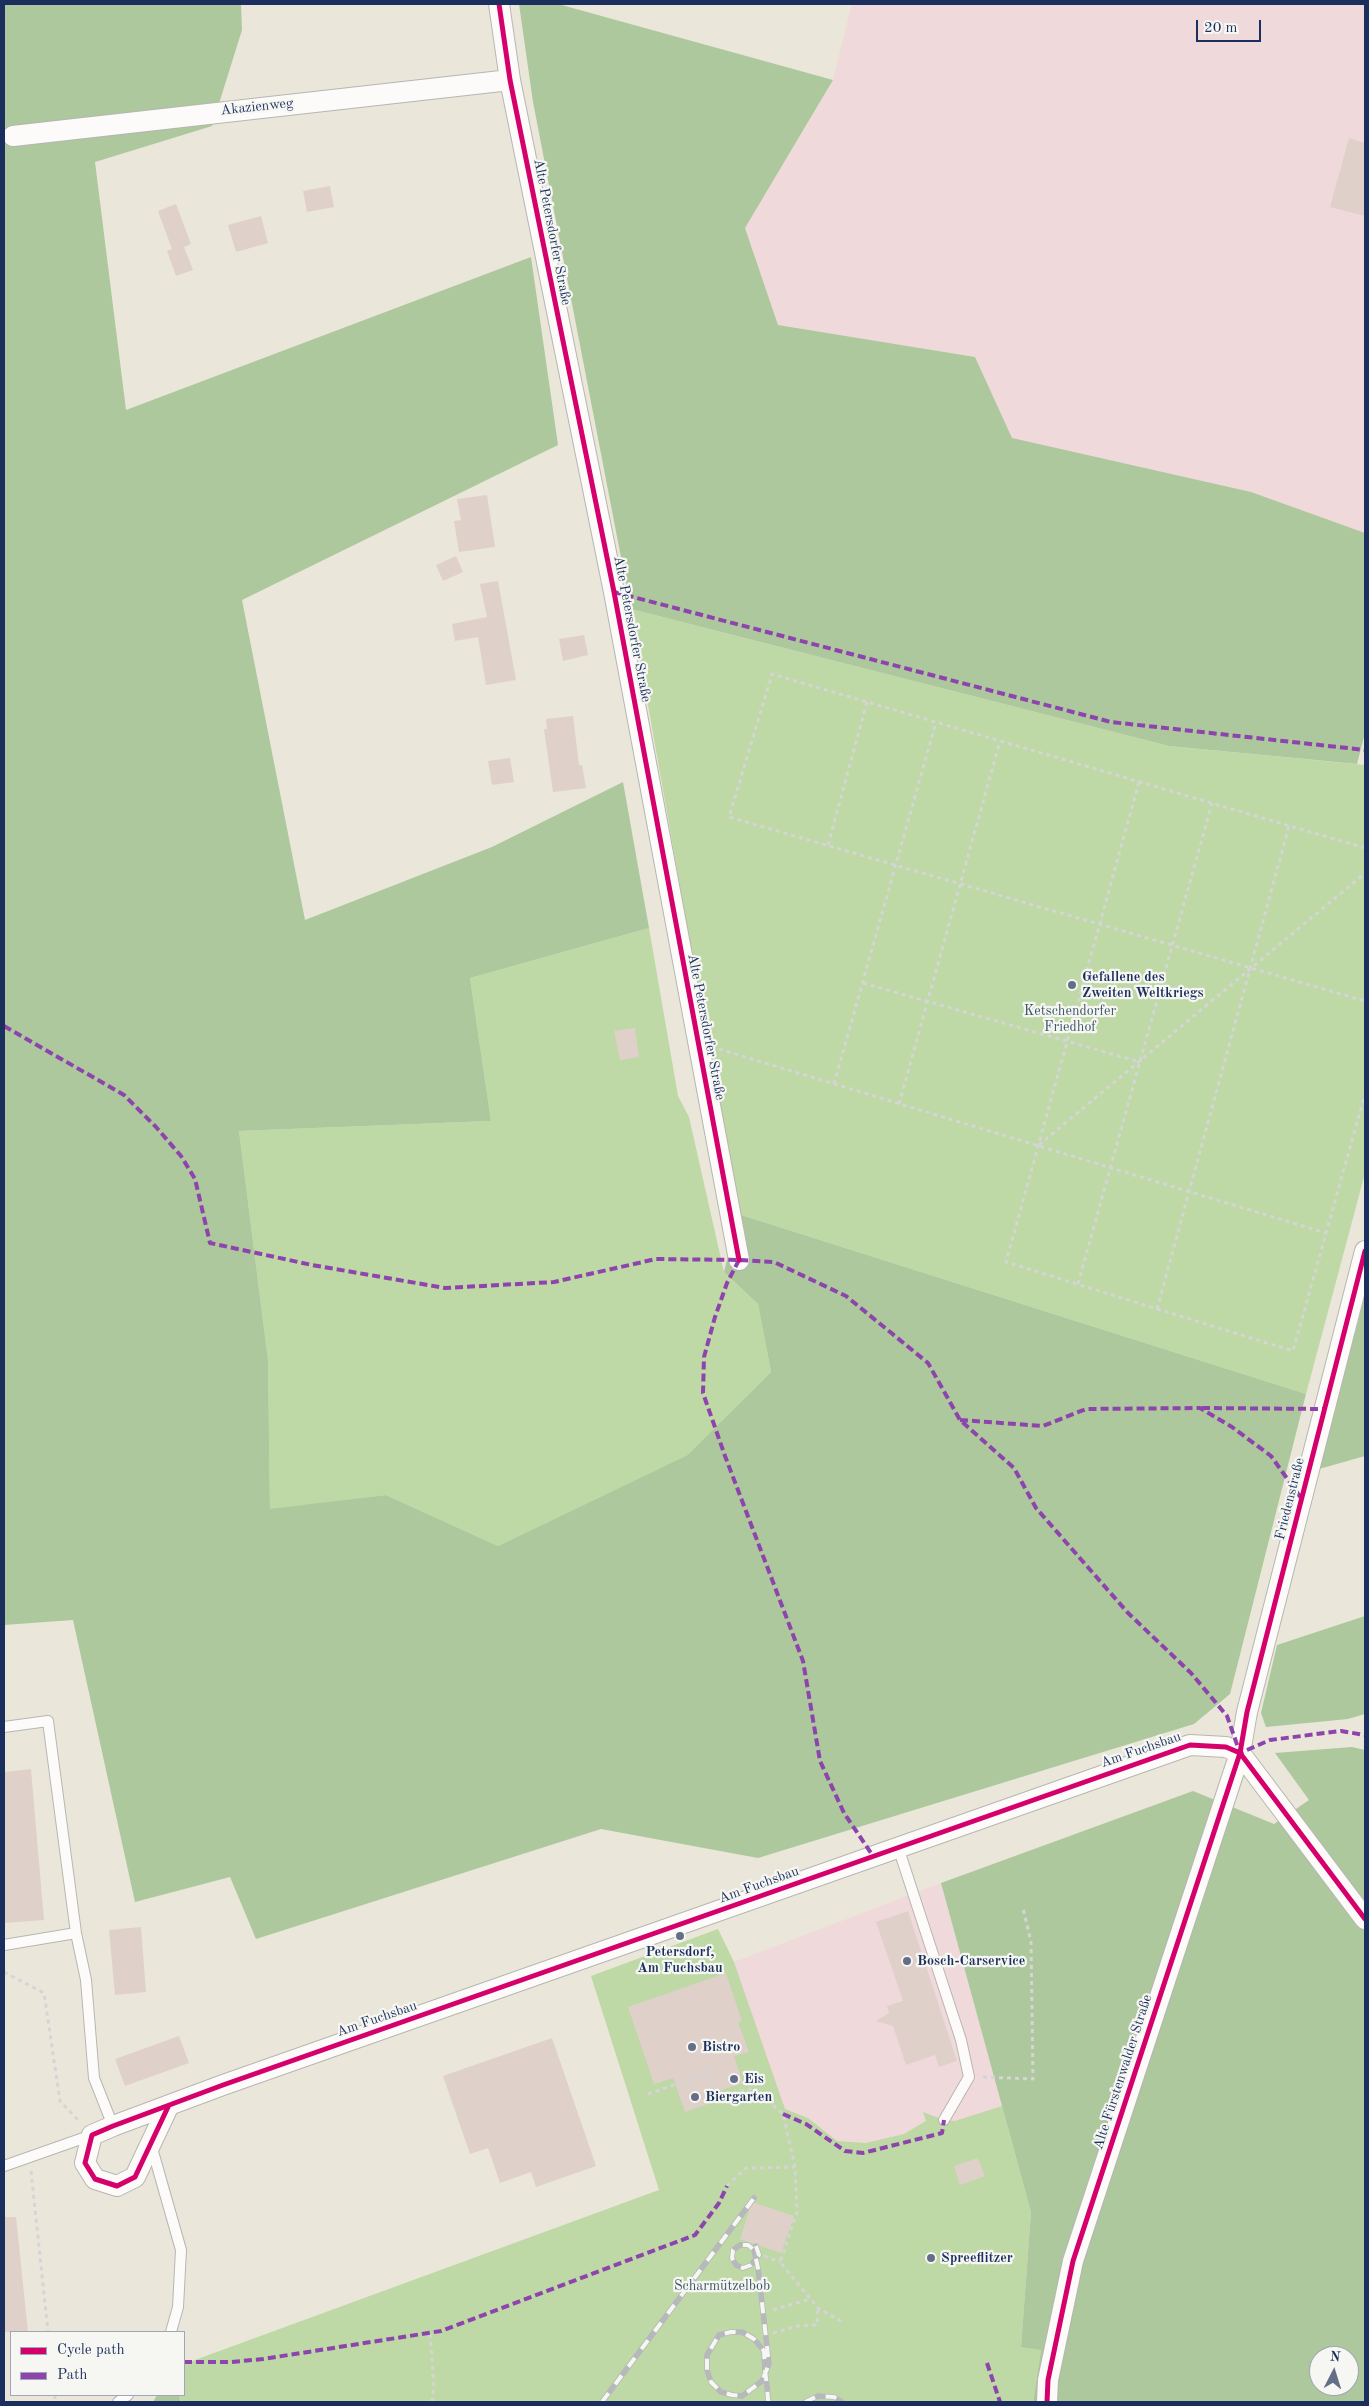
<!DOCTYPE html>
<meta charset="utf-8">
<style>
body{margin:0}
#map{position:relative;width:1369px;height:2406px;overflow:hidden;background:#eae6d9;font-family:"Old Standard TT",serif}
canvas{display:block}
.frame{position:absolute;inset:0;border:5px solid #1b2f5e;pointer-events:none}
.legend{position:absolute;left:10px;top:2331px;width:175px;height:65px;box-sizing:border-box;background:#f6f6f2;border:1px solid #9ea6b7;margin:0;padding:6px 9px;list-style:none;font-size:15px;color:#1b2f5e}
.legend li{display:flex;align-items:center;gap:10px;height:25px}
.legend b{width:25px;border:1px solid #9ea6b7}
.north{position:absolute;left:1309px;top:2346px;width:50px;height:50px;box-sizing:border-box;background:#f6f6f2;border:1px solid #9ea6b7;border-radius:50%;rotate:5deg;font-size:14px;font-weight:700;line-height:20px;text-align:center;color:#1b2f5e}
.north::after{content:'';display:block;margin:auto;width:18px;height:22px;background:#636f89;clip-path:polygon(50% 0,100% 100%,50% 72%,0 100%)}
.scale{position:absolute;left:1196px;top:20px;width:65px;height:22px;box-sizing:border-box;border:2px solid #1b2f5e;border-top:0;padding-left:6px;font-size:15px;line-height:18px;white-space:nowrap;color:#1b2f5e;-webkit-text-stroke:4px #f6f6f2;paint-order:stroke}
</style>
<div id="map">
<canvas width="1369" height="2406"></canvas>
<div class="frame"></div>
<ul class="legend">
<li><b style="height:6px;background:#d6006c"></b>Cycle path</li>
<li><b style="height:6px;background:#8e44ad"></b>Path</li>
</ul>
<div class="north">N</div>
<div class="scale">20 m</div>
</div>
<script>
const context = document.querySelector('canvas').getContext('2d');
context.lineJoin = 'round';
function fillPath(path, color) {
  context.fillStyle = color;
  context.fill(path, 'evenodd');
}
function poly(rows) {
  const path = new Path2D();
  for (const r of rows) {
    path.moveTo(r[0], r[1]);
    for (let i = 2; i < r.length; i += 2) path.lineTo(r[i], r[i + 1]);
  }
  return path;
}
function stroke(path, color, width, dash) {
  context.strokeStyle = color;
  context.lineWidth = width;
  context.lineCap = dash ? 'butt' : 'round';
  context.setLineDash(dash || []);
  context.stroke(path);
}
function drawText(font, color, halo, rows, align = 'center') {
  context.font = font + ' "Old Standard TT",serif';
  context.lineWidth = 4.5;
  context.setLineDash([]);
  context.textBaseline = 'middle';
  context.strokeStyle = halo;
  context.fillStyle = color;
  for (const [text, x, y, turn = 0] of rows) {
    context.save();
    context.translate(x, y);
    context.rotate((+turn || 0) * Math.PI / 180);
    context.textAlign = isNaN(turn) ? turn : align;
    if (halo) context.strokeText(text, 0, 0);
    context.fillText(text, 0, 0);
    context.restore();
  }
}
fillPath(poly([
 [852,4,1365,4,1365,535,1011,438,975,357,778,325,745,228,833,80],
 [941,1883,1031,2212,1021,2347,784,2109,734,1962]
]), '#f0d9da');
fillPath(poly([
 [631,609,1169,746,1365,765,1365,1173,1306,1394,738,1214],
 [649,928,678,1096,689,1117,724,1272,758,1304,771,1372,689,1455,498,1546,386,1495,270,1510,268,1360,239,1131,491,1121,470,978],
 [718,1929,734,1962,785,2109,808,2118,837,2141,866,2143,904,2134,926,2121,923,2112,944,2120,955,2121,1002,2106,1031,2212,1021,2346,1041,2350,1033,2402,182,2402,179,2395,184,2395,184,2364,659,2190,591,1976]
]), '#bed8a6');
fillPath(poly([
 [4,4,241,4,242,30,212,126,95,162,126,410,531,257,558,445,242,600,305,920,492,847,623,782,649,928,470,978,491,1121,239,1131,268,1360,270,1509,386,1495,498,1546,688,1455,771,1372,758,1304,724,1272,738,1214,1306,1394,1230,1694,1194,1724,758,1858,601,1829,256,1939,230,1877,135,1902,73,1620,4,1625],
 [519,4,558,4,833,80,745,228,778,325,975,357,1012,438,1251,492,1365,533,1365,733,1357,764,1169,746,631,609,533,102],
 [1365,1295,1365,1456,1319,1469],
 [1365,1616,1365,1714,1348,1719,1266,1727,1261,1713,1277,1645],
 [1352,1747,1365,1750,1365,2402,1033,2402,1041,2350,1021,2347,1031,2212,941,1883,1193,1791,1274,1824,1309,1800,1275,1753],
 [1319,2356,1349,2356,1349,2386,1319,2386],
 [157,2395,179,2395,181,2402,153,2402]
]), '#adc89d');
fillPath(poly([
 [1349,138,1365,143,1365,216,1330,207],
 [330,186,334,207,307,212,303,191],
 [176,204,191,244,184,247,193,270,176,276,167,251,172,249,158,211],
 [261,216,268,243,236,252,228,225],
 [487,495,495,547,459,552,454,521,461,520,457,499],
 [456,556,463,572,443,581,436,565],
 [498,581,516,680,486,685,478,637,455,641,452,624,487,617,480,584],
 [584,635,588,655,563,661,559,639],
 [573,716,579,765,582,765,586,788,553,792,544,729,547,729,546,719],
 [510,758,514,782,492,785,488,761],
 [635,1028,639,1057,620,1060,614,1031],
 [31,1769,44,1920,4,1923,4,1772],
 [908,1911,957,2061,939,2067,935,2055,906,2065,893,2026,876,2021,889,2013,887,2006,903,2001,876,1922],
 [141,1927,146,1992,115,1995,109,1930],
 [726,1973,742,2021,738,2022,749,2052,734,2056,743,2083,710,2094,713,2102,685,2112,673,2078,654,2084,628,2007],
 [179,2036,189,2063,125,2086,115,2059],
 [552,2038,596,2166,536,2187,531,2172,500,2183,488,2148,470,2154,443,2076],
 [978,2158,985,2176,960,2185,954,2166],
 [752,2202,794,2216,781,2253,740,2239],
 [4,2217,16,2217,28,2332,4,2332]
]), '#dfd1ca');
const lane = poly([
 [4,1727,48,1721,76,1933,86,1980,94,2078,113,2126],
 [898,1847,961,2040,969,2077,944,2120],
 [4,1945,76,1933],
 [152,2148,181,2250,178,2307,171,2332],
 [4,2166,92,2135],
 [118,2402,128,2395]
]);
const street = poly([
 [499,4,510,80,614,592,739,1260],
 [13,136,510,80],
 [168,2107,135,2177,117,2186,95,2179,85,2163,92,2135,113,2126,223,2085,1190,1745,1226,1747,1240,1753,1365,1919],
 [1047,2402,1048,2380,1073,2261,1240,1753,1247,1712,1365,1251]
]);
stroke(lane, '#b6b6b2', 12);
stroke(street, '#b6b6b2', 22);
stroke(poly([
 [1139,782,1006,1262,1293,1351,1365,1094],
 [828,845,867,702],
 [1365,848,772,674,729,817,1365,1001],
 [863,983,1140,1062],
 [719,1049,1326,1233],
 [834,1084,936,722],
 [899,1104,1000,741],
 [1039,1145,1365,873],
 [1078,1284,1212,803],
 [1157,1309,1289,826],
 [4,1972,44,1993,60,2101,78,2120],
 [705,2067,717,2097,754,2088,783,2114,795,2167,797,2212,780,2262,818,2308,844,2323],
 [983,2077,1033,2079,1031,1942,1023,1908],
 [648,2094,707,2073],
 [31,2171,48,2332],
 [727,2186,746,2168,795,2167],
 [764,2256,780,2262],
 [773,2310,810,2299],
 [773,2333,798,2326,817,2325,818,2308],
 [430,2334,434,2386,432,2402],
 [55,2395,55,2402]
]), '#d5d5d5', 3, [4, 4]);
stroke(lane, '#fcfbf9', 10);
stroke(street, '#fcfbf9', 20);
const rail = poly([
 [756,2246,759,2255,751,2265,743,2268,736,2265,732,2258,733,2250,740,2245,748,2245,754,2250,758,2268,769,2364,762,2381,742,2396,732,2395,721,2392,711,2382,707,2370,707,2355,719,2335,731,2332,742,2332,754,2339,764,2351,765,2370,767,2386,768,2400,769,2402],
 [602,2402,754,2198],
 [805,2402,818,2396,834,2397,842,2402]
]);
stroke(rail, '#b6b8bb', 5.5);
stroke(rail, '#f6f6f2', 4, [11]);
stroke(poly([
 [614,592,1111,722,1365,750],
 [4,1026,124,1095,156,1127,181,1156,195,1179,210,1243,312,1265,445,1288,554,1282,656,1259,739,1260,774,1262,846,1296,928,1363,960,1420,1014,1468,1036,1508,1128,1613,1191,1673,1227,1716,1240,1753,1270,1740,1341,1731,1365,1735],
 [739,1260,727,1283,715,1317,704,1357,703,1393,725,1456,803,1661,820,1761,844,1813,873,1856],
 [1202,1408,1324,1409],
 [960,1420,1043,1426,1086,1409,1200,1408,1232,1427,1271,1456,1301,1498],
 [783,2114,806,2124,845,2151,863,2153,942,2133,944,2120],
 [184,2362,231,2362,263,2359,441,2331,695,2235,719,2203,727,2186],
 [987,2363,1000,2402]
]), '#8e44ad', 4, [8, 4]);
stroke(poly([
 [499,4,510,80,614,592,739,1260],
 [168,2107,135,2177,117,2186,95,2179,85,2163,92,2135,113,2126,223,2085,1190,1745,1226,1747,1240,1753,1365,1919],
 [1047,2402,1048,2380,1073,2261,1240,1753,1247,1712,1365,1251]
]), '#d6006c', 5);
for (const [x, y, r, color] of [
 [1072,985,5,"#636f89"],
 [680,1936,5,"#636f89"],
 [907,1961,5,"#636f89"],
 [692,2047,5,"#636f89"],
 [734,2079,5,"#636f89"],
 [695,2097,5,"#636f89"],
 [931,2258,5,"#636f89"]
]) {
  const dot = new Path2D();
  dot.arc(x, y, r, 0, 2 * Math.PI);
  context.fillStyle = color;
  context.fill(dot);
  stroke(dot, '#f6f6f2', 2);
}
drawText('14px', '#1b2f5e', '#f6f6f2', [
 ["Akazienweg",257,107,-6],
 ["Alte Petersdorfer Straße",552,232,79],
 ["Alte Petersdorfer Straße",632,629,79],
 ["Alte Petersdorfer Straße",706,1027,79],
 ["Friedenstraße",1290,1499,-76],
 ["Am Fuchsbau",1141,1750,-19],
 ["Am Fuchsbau",759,1885,-20],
 ["Am Fuchsbau",377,2019,-19],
 ["Alte Fürstenwalder Straße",1123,2072,-72]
]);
drawText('bold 14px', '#1b2f5e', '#f6f6f2', [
 ["Gefallene des",1082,977],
 ["Zweiten Weltkriegs",1082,993],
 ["Petersdorf,",680,1952,"center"],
 ["Am Fuchsbau",680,1968,"center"],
 ["Bosch-Carservice",917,1961],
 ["Bistro",702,2047],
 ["Eis",744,2079],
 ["Biergarten",705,2097],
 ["Spreeflitzer",941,2258]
], 'left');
drawText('14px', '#3b5666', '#f6f6f2', [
 ["Ketschendorfer",1070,1011],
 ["Friedhof",1070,1027],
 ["Scharmützelbob",722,2286]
]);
</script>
